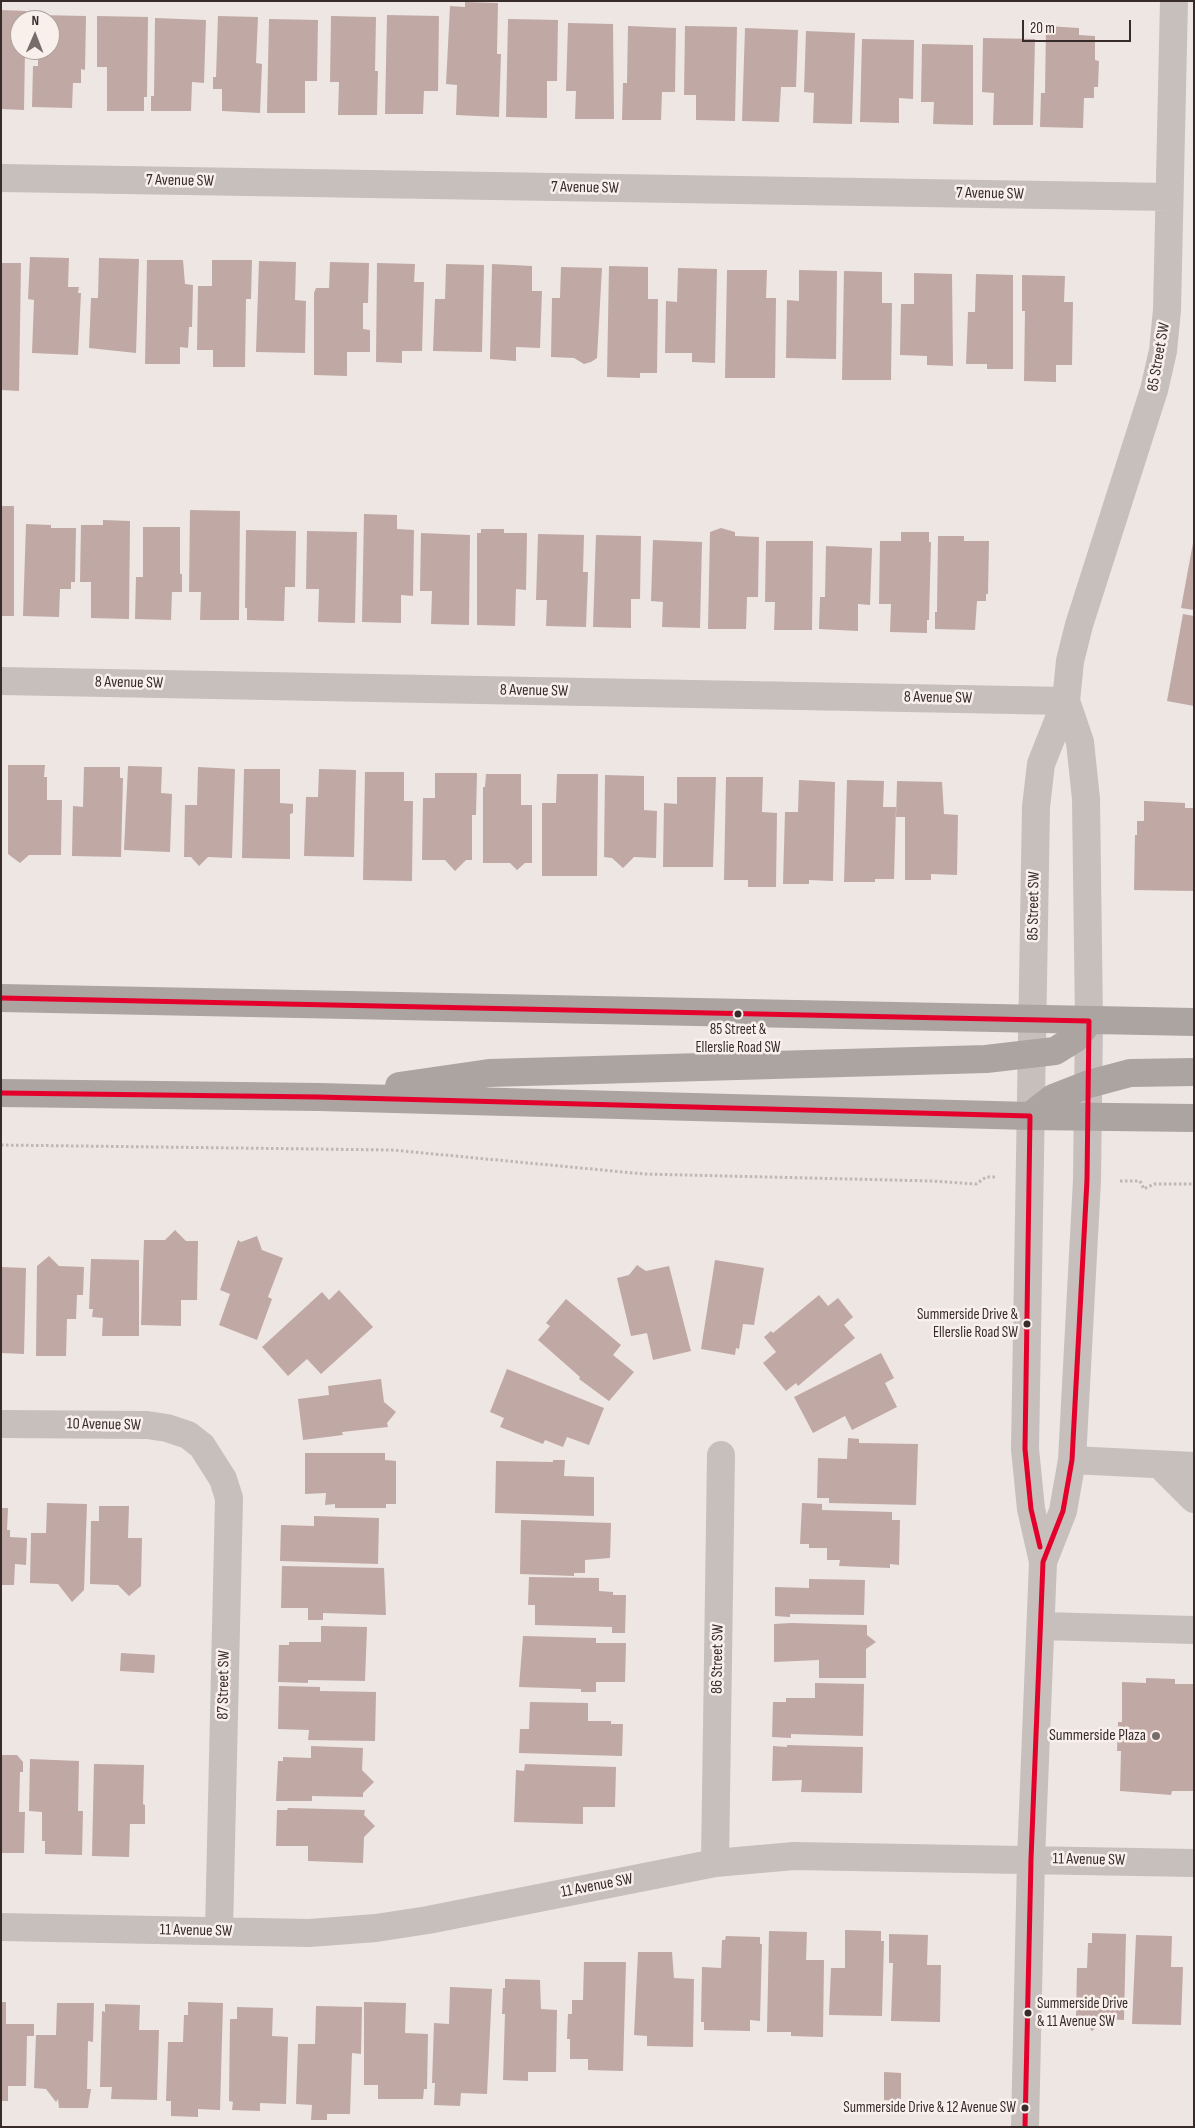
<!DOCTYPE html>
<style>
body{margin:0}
#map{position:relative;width:1195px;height:2128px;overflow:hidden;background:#ede6e3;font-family:"Sofia Sans Condensed",sans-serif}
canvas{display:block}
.frame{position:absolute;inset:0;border:2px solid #372c2a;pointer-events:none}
.north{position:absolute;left:10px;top:10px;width:50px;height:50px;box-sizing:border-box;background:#f9f0eb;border:1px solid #aba29e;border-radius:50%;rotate:1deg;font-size:14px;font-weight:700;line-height:20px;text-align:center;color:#372c2a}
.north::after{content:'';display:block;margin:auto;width:18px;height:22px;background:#776d6b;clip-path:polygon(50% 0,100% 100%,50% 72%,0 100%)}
.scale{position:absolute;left:1022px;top:20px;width:109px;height:22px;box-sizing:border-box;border:2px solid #372c2a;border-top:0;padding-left:6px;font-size:15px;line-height:18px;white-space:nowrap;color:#372c2a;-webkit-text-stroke:4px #f9f0eb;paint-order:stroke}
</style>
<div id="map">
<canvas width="1195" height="2128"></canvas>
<div class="frame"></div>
<div class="north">N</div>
<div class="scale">20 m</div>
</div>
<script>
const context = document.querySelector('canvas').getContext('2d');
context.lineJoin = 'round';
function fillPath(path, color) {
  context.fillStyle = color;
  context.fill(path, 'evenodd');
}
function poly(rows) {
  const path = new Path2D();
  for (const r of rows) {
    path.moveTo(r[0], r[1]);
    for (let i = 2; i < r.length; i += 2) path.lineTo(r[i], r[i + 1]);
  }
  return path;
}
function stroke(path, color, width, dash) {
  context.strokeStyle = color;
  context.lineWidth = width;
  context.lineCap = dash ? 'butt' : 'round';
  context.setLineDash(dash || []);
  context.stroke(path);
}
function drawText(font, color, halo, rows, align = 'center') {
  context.font = font + ' "Sofia Sans Condensed",sans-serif';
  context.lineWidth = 5;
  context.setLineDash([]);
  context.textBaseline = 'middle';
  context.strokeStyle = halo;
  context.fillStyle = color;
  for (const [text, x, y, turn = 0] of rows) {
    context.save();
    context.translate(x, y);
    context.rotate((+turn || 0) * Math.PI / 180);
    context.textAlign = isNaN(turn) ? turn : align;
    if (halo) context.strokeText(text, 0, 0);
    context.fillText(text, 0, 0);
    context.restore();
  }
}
fillPath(poly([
 [465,2,498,3,497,54,501,54,499,117,456,115,457,85,446,84,450,6,465,7],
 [1,10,26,11,26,20,20,20,20,50,25,50,24,110,1,109],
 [38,15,86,16,85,70,81,69,81,83,73,83,72,108,32,107,33,66,38,66,38,50,50,50,50,20,38,20],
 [387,15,439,16,438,91,424,91,423,114,385,114],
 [97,16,148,17,147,97,144,97,144,111,107,111,107,67,97,67],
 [218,16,258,17,256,63,262,64,260,113,222,111,222,89,213,89,213,77,216,77],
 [331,16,376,17,375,71,378,71,377,115,338,115,339,82,330,82],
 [155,18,206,20,204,83,192,82,191,111,151,111,151,96,154,96],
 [269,19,318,20,317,81,305,81,305,113,267,113],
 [508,19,558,20,557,81,547,81,547,118,506,117],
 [568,23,613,24,614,119,575,119,576,91,566,91],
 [628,26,676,28,675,92,662,92,661,120,622,120,623,83,627,83],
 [685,26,737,27,735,121,696,120,696,95,684,95],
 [1046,26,1079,28,1079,35,1095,36,1095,60,1099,61,1098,87,1094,87,1094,98,1084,98,1083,128,1040,127,1041,93,1045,93],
 [745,28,798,30,796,87,781,87,779,122,742,121],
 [806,31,855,33,852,124,813,123,814,93,804,92],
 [983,38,1035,39,1033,125,993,125,994,93,982,92],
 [862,39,914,40,913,99,899,98,899,123,860,122],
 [922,44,973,45,973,125,933,124,934,102,921,102],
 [30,257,69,258,68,287,79,287,78,293,81,293,78,355,32,353,34,300,28,299],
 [99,258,139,259,136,353,89,348,91,298,98,298],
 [147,260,183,260,185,284,193,285,192,327,189,327,188,348,180,347,180,364,145,364],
 [212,260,252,260,251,299,246,299,245,367,213,367,213,350,197,350,198,286,212,286],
 [259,261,296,262,295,300,306,301,305,353,256,352],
 [330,262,369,263,368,303,363,303,363,329,370,330,370,352,347,352,347,376,314,375,314,293,316,288,329,288],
 [1,263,21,263,19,391,1,390],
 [377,263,415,264,414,282,424,282,422,351,402,351,402,363,376,362],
 [446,264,484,265,482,352,433,351,435,299,445,299],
 [492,264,532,266,532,291,542,291,540,348,516,347,516,361,490,359],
 [609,266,648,267,648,299,658,299,657,373,640,373,640,378,607,377],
 [561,267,602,268,597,358,591,362,584,364,574,358,551,357,552,298,560,298],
 [678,268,717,269,715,363,692,362,692,353,665,353,666,301,677,302],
 [727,270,767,270,766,298,776,298,775,378,725,378],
 [799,270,837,271,836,359,786,358,787,300,799,301],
 [844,271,882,272,882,303,892,303,891,380,842,380],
 [914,273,952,274,953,366,927,365,927,356,900,355,901,304,914,304],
 [976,274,1013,275,1013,369,987,369,987,364,966,364,968,312,975,312],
 [1022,275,1065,276,1064,302,1073,302,1072,365,1056,365,1056,382,1024,381,1025,311,1022,311],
 [1,506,14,506,14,616,1,616],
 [190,510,240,511,239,620,200,620,201,592,189,592],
 [364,514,397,515,397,529,414,530,413,596,401,595,401,623,362,622],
 [103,520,130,521,129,619,91,618,91,582,80,582,81,525,103,525],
 [26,524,51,525,51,528,76,528,75,582,71,582,71,589,60,589,59,617,23,616],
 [143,527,180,527,180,574,182,574,182,592,172,592,171,620,135,619,136,577,143,577],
 [721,528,735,532,735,536,759,537,758,597,747,597,746,629,708,629,710,532],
 [481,529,504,529,504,533,527,533,526,590,516,589,515,626,477,625,477,533,481,533],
 [246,530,296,531,295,587,285,587,284,621,247,620,247,608,245,608],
 [307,531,357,532,355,623,318,622,319,589,306,589],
 [901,532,929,532,929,542,931,542,929,620,927,620,927,633,890,632,891,604,879,604,880,541,901,541],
 [421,533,470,535,469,625,431,624,432,591,420,591],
 [538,534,584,535,583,572,588,572,586,627,546,626,547,600,536,600],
 [596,535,641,536,640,599,631,599,631,628,593,627],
 [938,536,964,536,964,541,989,541,988,594,986,594,986,601,977,601,975,630,935,629,935,612,937,612],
 [653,540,702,542,700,628,662,627,663,602,651,601],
 [766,541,813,541,812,630,774,630,775,602,765,602],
 [1193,543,1194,543,1194,610,1181,608],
 [826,546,872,548,870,605,858,604,858,631,819,629,820,597,825,597],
 [1183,614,1194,616,1194,706,1167,701],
 [8,765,45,765,44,777,47,777,47,800,62,800,61,855,29,855,20,863,8,854],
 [128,766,162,767,161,793,172,794,170,852,124,850],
 [84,767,120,767,120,778,123,778,121,857,72,856,73,806,83,807],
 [198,767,235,769,232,858,208,857,199,866,191,857,184,857,185,805,197,805],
 [244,769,280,769,280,803,293,804,293,813,290,814,290,859,242,858],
 [319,769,356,770,354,857,304,856,306,797,318,797],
 [365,772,404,772,404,801,413,801,412,881,363,880],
 [435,773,477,773,476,815,472,815,472,860,466,860,455,871,445,860,422,860,423,798,435,798],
 [486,774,521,774,521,805,532,805,532,863,525,863,517,870,510,863,483,863,483,787,485,787],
 [557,774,598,774,597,876,542,876,542,803,556,803],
 [605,775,644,776,644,810,657,811,656,858,634,857,623,868,612,858,604,857],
 [677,777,716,777,713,867,663,867,664,803,677,804],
 [726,777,763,777,762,812,777,813,776,887,748,887,748,880,724,880],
 [799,780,835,782,833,881,809,880,809,884,783,884,785,812,798,812],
 [847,780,884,781,883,807,896,807,894,879,875,879,875,882,844,882],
 [897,781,942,782,944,814,958,815,957,875,931,874,931,880,905,880,905,817,896,817],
 [1144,801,1185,803,1185,808,1194,808,1194,891,1134,890,1135,835,1137,835,1137,821,1144,821],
 [175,1230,186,1241,198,1241,197,1300,181,1300,181,1326,141,1325,144,1240,165,1240],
 [257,1236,262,1250,283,1258,268,1297,272,1299,257,1340,219,1325,230,1294,220,1290,238,1240,241,1242],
 [49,1256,59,1266,84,1267,83,1295,77,1295,76,1319,67,1319,66,1356,36,1356,37,1266],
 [91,1259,139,1260,139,1336,102,1336,103,1318,92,1317,93,1309,89,1309],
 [715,1260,764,1268,754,1325,743,1324,739,1349,736,1348,735,1355,701,1349],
 [637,1265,646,1271,669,1266,691,1351,653,1360,647,1333,631,1336,617,1278,629,1275],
 [1,1267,26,1268,24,1354,1,1353],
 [339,1290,373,1327,321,1374,307,1359,288,1376,262,1347,322,1292,329,1300],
 [819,1295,828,1306,838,1298,853,1317,844,1325,855,1338,798,1386,796,1383,786,1391,763,1363,776,1352,764,1337,771,1331,773,1333],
 [566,1299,621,1345,613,1355,634,1372,609,1401,579,1379,580,1377,538,1340,550,1326,546,1323],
 [881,1353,894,1378,885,1383,897,1407,852,1430,845,1416,813,1433,794,1397],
 [507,1369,604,1408,589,1445,567,1437,563,1447,545,1440,543,1444,500,1427,504,1418,490,1412],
 [381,1379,384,1402,396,1412,387,1423,388,1427,342,1432,343,1435,303,1440,298,1399,329,1395,328,1386],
 [848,1438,859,1439,859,1443,918,1444,916,1505,829,1503,829,1498,817,1498,818,1458,847,1459],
 [305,1453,385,1453,385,1460,396,1461,396,1504,386,1504,386,1508,335,1508,335,1504,325,1505,326,1493,305,1494],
 [553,1460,565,1460,564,1476,594,1477,594,1516,495,1513,496,1461,553,1462],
 [47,1503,87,1504,84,1590,72,1602,58,1584,30,1583,31,1533,46,1533],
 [802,1503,822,1504,822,1510,892,1512,892,1520,900,1520,899,1565,890,1564,890,1568,839,1566,840,1560,827,1560,827,1548,809,1548,809,1544,800,1544],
 [99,1506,129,1506,128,1538,142,1538,141,1586,129,1596,118,1585,90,1584,91,1521,99,1521],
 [1,1508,8,1508,7,1530,10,1530,10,1537,27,1538,26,1565,15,1564,14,1585,1,1585],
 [314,1516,379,1518,378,1564,280,1561,281,1525,314,1526],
 [521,1520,611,1523,610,1558,585,1560,585,1573,574,1573,574,1576,520,1574],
 [282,1566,384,1568,386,1615,323,1613,323,1620,308,1620,308,1608,281,1608],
 [529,1577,599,1578,599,1591,613,1592,613,1595,626,1595,625,1633,612,1633,612,1627,535,1625,535,1605,528,1605],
 [809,1579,865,1580,864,1615,790,1614,790,1617,775,1616,775,1587,809,1588],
 [791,1623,867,1625,867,1635,876,1642,866,1649,866,1678,819,1678,819,1660,774,1662,774,1624],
 [321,1626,367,1627,365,1681,308,1680,308,1683,278,1682,279,1645,289,1645,289,1642,321,1642],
 [523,1636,596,1638,596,1643,626,1643,625,1682,596,1682,596,1692,581,1692,581,1689,519,1687],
 [121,1653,155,1655,154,1673,120,1671],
 [1146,1678,1175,1679,1175,1684,1194,1684,1194,1791,1172,1791,1171,1795,1120,1791,1121,1751,1117,1751,1118,1722,1122,1722,1122,1682,1146,1683],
 [815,1683,864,1684,863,1736,791,1734,791,1738,772,1737,773,1702,786,1702,786,1698,815,1698],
 [279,1686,320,1687,320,1691,376,1692,375,1741,308,1740,309,1730,278,1729],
 [530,1702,588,1703,588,1721,611,1721,611,1724,623,1724,622,1756,519,1753,520,1729,529,1729],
 [787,1745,863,1747,862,1793,801,1792,802,1780,772,1781,773,1746,787,1747],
 [311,1746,363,1748,362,1770,374,1782,363,1793,363,1797,312,1796,312,1801,276,1801,278,1761,283,1761,283,1757,311,1758],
 [1,1755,17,1755,23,1762,23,1772,20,1772,19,1812,25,1812,24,1853,1,1853],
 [30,1759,79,1761,78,1811,83,1811,82,1855,45,1854,45,1841,42,1841,42,1812,29,1811],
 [94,1764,144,1765,143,1804,145,1805,145,1824,130,1824,129,1857,92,1856],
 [525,1764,616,1767,615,1807,583,1807,583,1824,514,1822,516,1770,524,1771],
 [288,1808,365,1810,364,1815,375,1826,364,1837,363,1863,308,1861,308,1846,276,1846,277,1810,287,1810],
 [845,1930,881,1931,881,1941,884,1941,882,2016,829,2015,831,1968,845,1968],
 [769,1931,807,1932,806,1960,824,1960,823,2037,791,2036,791,2032,767,2032],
 [1092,1933,1126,1934,1124,2020,1104,2019,1092,2031,1081,2019,1076,2019,1077,1968,1087,1968,1088,1943,1092,1943],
 [889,1934,928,1935,927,1965,941,1965,940,2022,891,2021,893,1963,889,1963],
 [1136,1935,1172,1936,1171,1967,1183,1967,1181,2025,1132,2024],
 [726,1936,760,1937,760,1944,762,1944,760,2021,750,2020,750,2031,704,2030,704,2022,701,2022,702,1967,721,1968,722,1940,725,1940],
 [638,1952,672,1952,674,1978,694,1979,693,2047,647,2046,647,2036,634,2035],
 [584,1962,626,1962,623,2071,588,2070,588,2059,570,2059,570,2039,567,2039,568,2014,572,2014,572,2000,583,2000],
 [505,1979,540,1980,541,2009,557,2010,556,2072,528,2072,528,2081,503,2080,505,2014,502,2014,503,1988,505,1988],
 [450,1987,492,1989,487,2094,461,2093,460,2106,434,2105,435,2083,432,2083,434,2023,449,2024],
 [1,2002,6,2002,6,2024,34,2024,34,2036,27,2036,26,2086,8,2086,8,2101,1,2101],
 [188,2002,223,2003,220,2110,198,2109,198,2117,171,2116,171,2101,166,2101,168,2042,183,2042,184,2015,188,2015],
 [364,2002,406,2003,405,2033,428,2034,427,2089,424,2089,423,2099,378,2099,378,2085,364,2085],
 [57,2003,94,2003,93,2042,88,2041,87,2089,91,2089,88,2108,59,2108,58,2099,56,2102,46,2089,34,2088,36,2035,56,2035],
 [105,2004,140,2005,139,2030,159,2030,157,2100,111,2099,112,2087,100,2087,102,2011,105,2012],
 [316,2006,362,2007,361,2054,352,2053,350,2114,327,2114,327,2120,311,2120,312,2105,296,2104,298,2044,315,2044],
 [237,2007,273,2008,272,2036,288,2037,286,2104,260,2103,260,2111,232,2110,233,2102,229,2101,230,2019,237,2019],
 [884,2072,901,2073,901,2101,884,2100]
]), '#c0a8a5');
stroke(poly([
 [1,1145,392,1150,644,1174,932,1181,976,1184,986,1177,997,1177],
 [1120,1181,1140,1181,1144,1189,1154,1184,1194,1184]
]), '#bfb7b4', 3, [2.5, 2.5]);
stroke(poly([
 [1,178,1169,197],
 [1,681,1066,701],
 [1,1424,147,1425,167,1428,188,1435,202,1446,223,1479,229,1498,219,1931],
 [1072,1460,1194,1466],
 [1160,1465,1194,1499],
 [1043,1562,1063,1511,1072,1460,1087,1180,1089,1021,1086,799,1080,742,1066,701],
 [1041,1626,1194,1630],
 [715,1863,721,1455],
 [1,1927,309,1933,376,1928,428,1920,715,1863,794,1856,1194,1863],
 [1025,2127,1031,1859,1043,1562,1031,1509,1025,1449,1036,807,1041,764,1066,701,1070,661,1079,625,1154,390,1163,351,1167,310,1174,1]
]), '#c6bfbc', 28);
stroke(poly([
 [1,998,1194,1022],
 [399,1086,489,1073,986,1059,1055,1051,1076,1038,1089,1021],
 [1,1093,319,1097,1030,1116,1194,1118],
 [1030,1116,1053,1098,1089,1084,1130,1073,1194,1072]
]), '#aba4a1', 28);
stroke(poly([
 [1,998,1089,1021,1087,1180,1072,1460,1063,1511,1043,1562,1031,1859,1025,2127],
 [1,1093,319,1097,1030,1116,1025,1449,1031,1509,1040,1547]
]), '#e4002b', 5);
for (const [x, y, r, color] of [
 [738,1014,4.5,"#372c2a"],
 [1027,1324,4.5,"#372c2a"],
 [1156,1736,5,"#776d6b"],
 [1028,2013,4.5,"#372c2a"],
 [1025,2108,4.5,"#372c2a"]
]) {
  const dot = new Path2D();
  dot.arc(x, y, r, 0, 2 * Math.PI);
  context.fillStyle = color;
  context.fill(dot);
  stroke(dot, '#f9f0eb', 2);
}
drawText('15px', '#372c2a', '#f9f0eb', [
 ["85 Street &",738,1030,"center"],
 ["Ellerslie Road SW",738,1048,"center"],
 ["Summerside Drive &",1018,1315],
 ["Ellerslie Road SW",1018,1333],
 ["Summerside Drive",1037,2004,"left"],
 ["& 11 Avenue SW",1037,2022,"left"],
 ["Summerside Drive & 12 Avenue SW",1016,2108]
], 'right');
drawText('16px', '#372c2a', '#f9f0eb', [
 ["7 Avenue SW",180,181,1],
 ["7 Avenue SW",585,188,1],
 ["7 Avenue SW",990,194,1],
 ["85 Street SW",1159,357,-80],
 ["8 Avenue SW",129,683,1],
 ["8 Avenue SW",534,691,1],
 ["8 Avenue SW",938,698,1],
 ["85 Street SW",1034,906,-89],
 ["10 Avenue SW",104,1425,1],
 ["86 Street SW",718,1659,-89],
 ["87 Street SW",224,1685,-89],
 ["11 Avenue SW",1089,1860,1],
 ["11 Avenue SW",597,1886,-11],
 ["11 Avenue SW",196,1931,1]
]);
drawText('16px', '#372c2a', '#f9f0eb', [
 ["Summerside Plaza",1146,1736]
], 'right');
</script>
